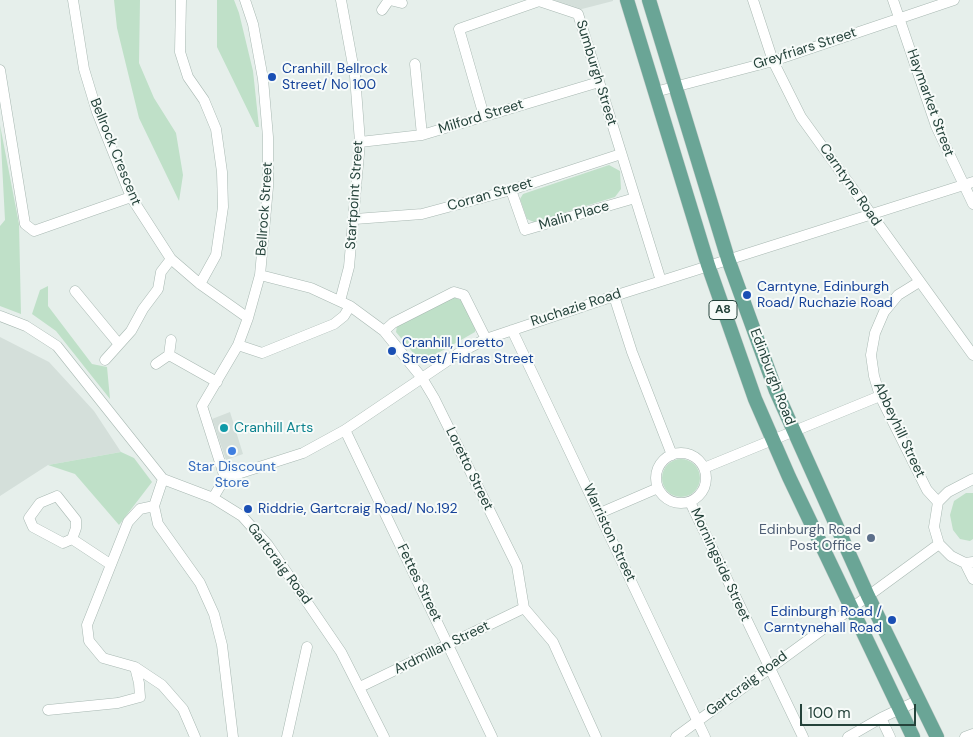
<!DOCTYPE html>
<style>
body{margin:0}
#map{position:relative;width:973px;height:737px;overflow:hidden;background:#e6efeb;font-family:"DM Sans",sans-serif}
canvas{display:block}
.scale{position:absolute;left:800px;top:704px;width:116px;height:22px;box-sizing:border-box;border:2px solid #24423a;border-top:0;padding-left:6px;font-size:15px;line-height:18px;white-space:nowrap;color:#24423a;-webkit-text-stroke:4px #f7fbf9;paint-order:stroke}
</style>
<div id="map">
<canvas width="973" height="737"></canvas>
<div class="scale">100 m</div>
</div>
<script>
const context = document.querySelector('canvas').getContext('2d');
context.lineJoin = 'round';
function fillPath(path, color) {
  context.fillStyle = color;
  context.fill(path, 'evenodd');
}
function poly(rows) {
  const path = new Path2D();
  for (const r of rows) {
    if (r.length === 3) {
      path.moveTo(r[0] + r[2], r[1]);
      path.arc(r[0], r[1], r[2], 0, 2 * Math.PI);
      continue;
    }
    path.moveTo(r[0], r[1]);
    for (let i = 2; i < r.length; i += 2) path.lineTo(r[i], r[i + 1]);
  }
  return path;
}
function stroke(path, color, width, dash) {
  context.strokeStyle = color;
  context.lineWidth = width;
  context.lineCap = dash ? 'butt' : 'round';
  context.setLineDash(dash || []);
  context.stroke(path);
}
function drawText(font, color, halo, rows, align = 'center') {
  context.font = font + ' "DM Sans",sans-serif';
  context.lineWidth = 4;
  context.setLineDash([]);
  context.textBaseline = 'middle';
  context.strokeStyle = halo;
  context.fillStyle = color;
  for (const [text, x, y, turn = 0] of rows) {
    context.save();
    context.translate(x, y);
    context.rotate((+turn || 0) * Math.PI / 180);
    context.textAlign = isNaN(turn) ? turn : align;
    if (halo) context.strokeText(text, 0, 0);
    context.fillText(text, 0, 0);
    context.restore();
  }
}
fillPath(poly([
 [554,0,613,0,613,1,578,10],
 [0,337,49,362,94,411,121,452,48,465,0,496],
 [230,412,243,454,226,460,212,419]
]), '#d4dfda');
fillPath(poly([
 [114,0,140,0,139,63,154,98,176,133,183,175,179,201,139,118,117,28],
 [217,0,234,0,239,13,253,71,259,127,256,127,217,47],
 [0,125,19,224,21,314,0,306,0,226,5,220],
 [609,165,620,171,621,189,615,197,534,222,527,219,520,199,523,194],
 [48,286,48,306,92,364,107,367,110,399,56,331,32,314,40,290],
 [453,297,461,300,476,327,475,332,424,361,419,360,396,332,397,326],
 [121,452,134,458,152,482,119,525,75,474,48,465],
 [681,478,19],
 [966,493,973,493,973,539,970,541,960,539,953,530,950,515,954,501]
]), '#bfe0c8');
const minor = poly([
 [73,0,84,69,97,112,131,197,171,259,200,284,248,318],
 [181,0,180,52,188,77,204,100,216,129,222,172,223,207,216,255,200,284],
 [390,0,402,3],
 [753,0,773,61,801,117,973,355],
 [893,0,936,126,973,204],
 [382,10,389,0],
 [415,64,422,135],
 [0,70,25,224,34,231,131,197],
 [655,92,773,61,954,0],
 [484,116,459,29,539,1,578,14,661,281],
 [360,142,422,135,599,82],
 [511,190,525,230,635,198],
 [355,219,422,214,511,190,621,154],
 [260,275,311,288,350,306,384,331,422,378,434,398,517,566,524,608,553,642,596,737],
 [919,282,898,295,884,312,875,333,871,355,874,376,880,396,927,490,938,502],
 [75,291,118,343],
 [614,296,632,352,672,455],
 [340,301,349,267,360,142,355,76,341,0],
 [0,316,26,326,57,346,163,479,213,498,242,516,268,545,341,652,384,737],
 [512,330,705,737],
 [384,331,393,323,454,292,464,295,486,339],
 [238,345,262,353,334,324,344,316,350,306],
 [169,355,217,382],
 [105,360,131,331,143,309,158,289,161,272,171,259],
 [156,364,169,355,171,340],
 [345,430,492,737],
 [681,478,25],
 [704,468,880,396],
 [225,478,202,406,238,345,248,318,260,275,268,187,268,137,263,79,253,24,245,0],
 [163,479,154,506,158,524,200,583,214,614,222,645,233,737],
 [973,479,948,492,938,502,934,527,939,544,951,556,965,563,973,562],
 [57,496,76,520,76,528,72,539,63,543,33,527,29,518,40,503,57,496],
 [213,498,225,478,303,453,345,430,459,353,486,339,614,296,973,182],
 [690,502,803,737],
 [154,506,140,509,128,522,87,625,89,641,103,658,135,667,162,685,183,709,195,737],
 [600,513,658,488],
 [72,539,110,564],
 [965,563,973,579],
 [360,687,524,608],
 [48,710,118,703,140,697,139,683,135,667],
 [881,718,890,737],
 [287,737,307,647],
 [676,737,939,544],
 [848,737,881,718,919,700],
 [965,737,973,734]
]);
const major = poly([
 [627,0,708,265,755,399,789,477,913,737],
 [649,0,728,259,776,391,868,596,937,737]
]);
stroke(minor, '#a8b8b2', 11);
stroke(major, '#c2cac8', 15);
stroke(minor, '#fff', 10);
stroke(major, '#6aa596', 14);
for (const [x, y, r, color] of [
 [272,77,5,"#1a4fb4"],
 [747,295,5,"#1a4fb4"],
 [392,351,5,"#1a4fb4"],
 [224,428,5,"#0f9aa8"],
 [232,451,5,"#3f7fe0"],
 [248,509,5,"#1a4fb4"],
 [871,538,5,"#5c6f8a"],
 [892,620,5,"#1a4fb4"]
]) {
  const dot = new Path2D();
  dot.arc(x, y, r, 0, 2 * Math.PI);
  context.fillStyle = color;
  context.fill(dot);
  stroke(dot, '#f7fbf9', 2);
}
for (const [x, y, w] of [
 [723,310,28]
]) {
  const box = new Path2D();
  box.roundRect(x - w / 2, y - 9.5, w, 19, 4);
  context.fillStyle = '#f7fbf9';
  context.fill(box);
  stroke(box, '#24423a', 1);
}
drawText('bold 12px', '#24423a', null, [
 ["A8",723,310]
]);
drawText('14px', '#24423a', '#f7fbf9', [
 ["Greyfriars Street",805,49,-18],
 ["Sumburgh Street",596,73,73],
 ["Haymarket Street",930,103,70],
 ["Milford Street",481,117,-17],
 ["Bellrock Crescent",115,152,68],
 ["Carntyne Road",850,185,55],
 ["Startpoint Street",355,195,-86],
 ["Corran Street",490,195,-16],
 ["Bellrock Street",265,209,-86],
 ["Malin Place",574,216,-16],
 ["Ruchazie Road",576,308,-18],
 ["Edinburgh Road",772,377,69],
 ["Abbeyhill Street",899,430,65],
 ["Loretto Street",469,469,64],
 ["Warriston Street",609,533,65],
 ["Gartcraig Road",279,564,53],
 ["Morningside Street",720,565,65],
 ["Fettes Street",419,583,64],
 ["Ardmillan Street",442,648,-26],
 ["Gartcraig Road",747,684,-37]
]);
drawText('14px', '#164399', '#f7fbf9', [
 ["Cranhill, Bellrock",282,69],
 ["Street/ No 100",282,85],
 ["Carntyne, Edinburgh",757,287],
 ["Road/ Ruchazie Road",757,303],
 ["Cranhill, Loretto",402,343],
 ["Street/ Fidras Street",402,359],
 ["Riddrie, Gartcraig Road/ No.192",258,509],
 ["Edinburgh Road /",882,612,"right"],
 ["Carntynehall Road",882,628,"right"]
], 'left');
drawText('14px', '#0d838f', '#f7fbf9', [
 ["Cranhill Arts",234,428]
], 'left');
drawText('14px', '#366cbe', '#f7fbf9', [
 ["Star Discount",232,467],
 ["Store",232,483]
]);
drawText('14px', '#4e5e75', '#f7fbf9', [
 ["Edinburgh Road",861,530],
 ["Post Office",861,546]
], 'right');
</script>
